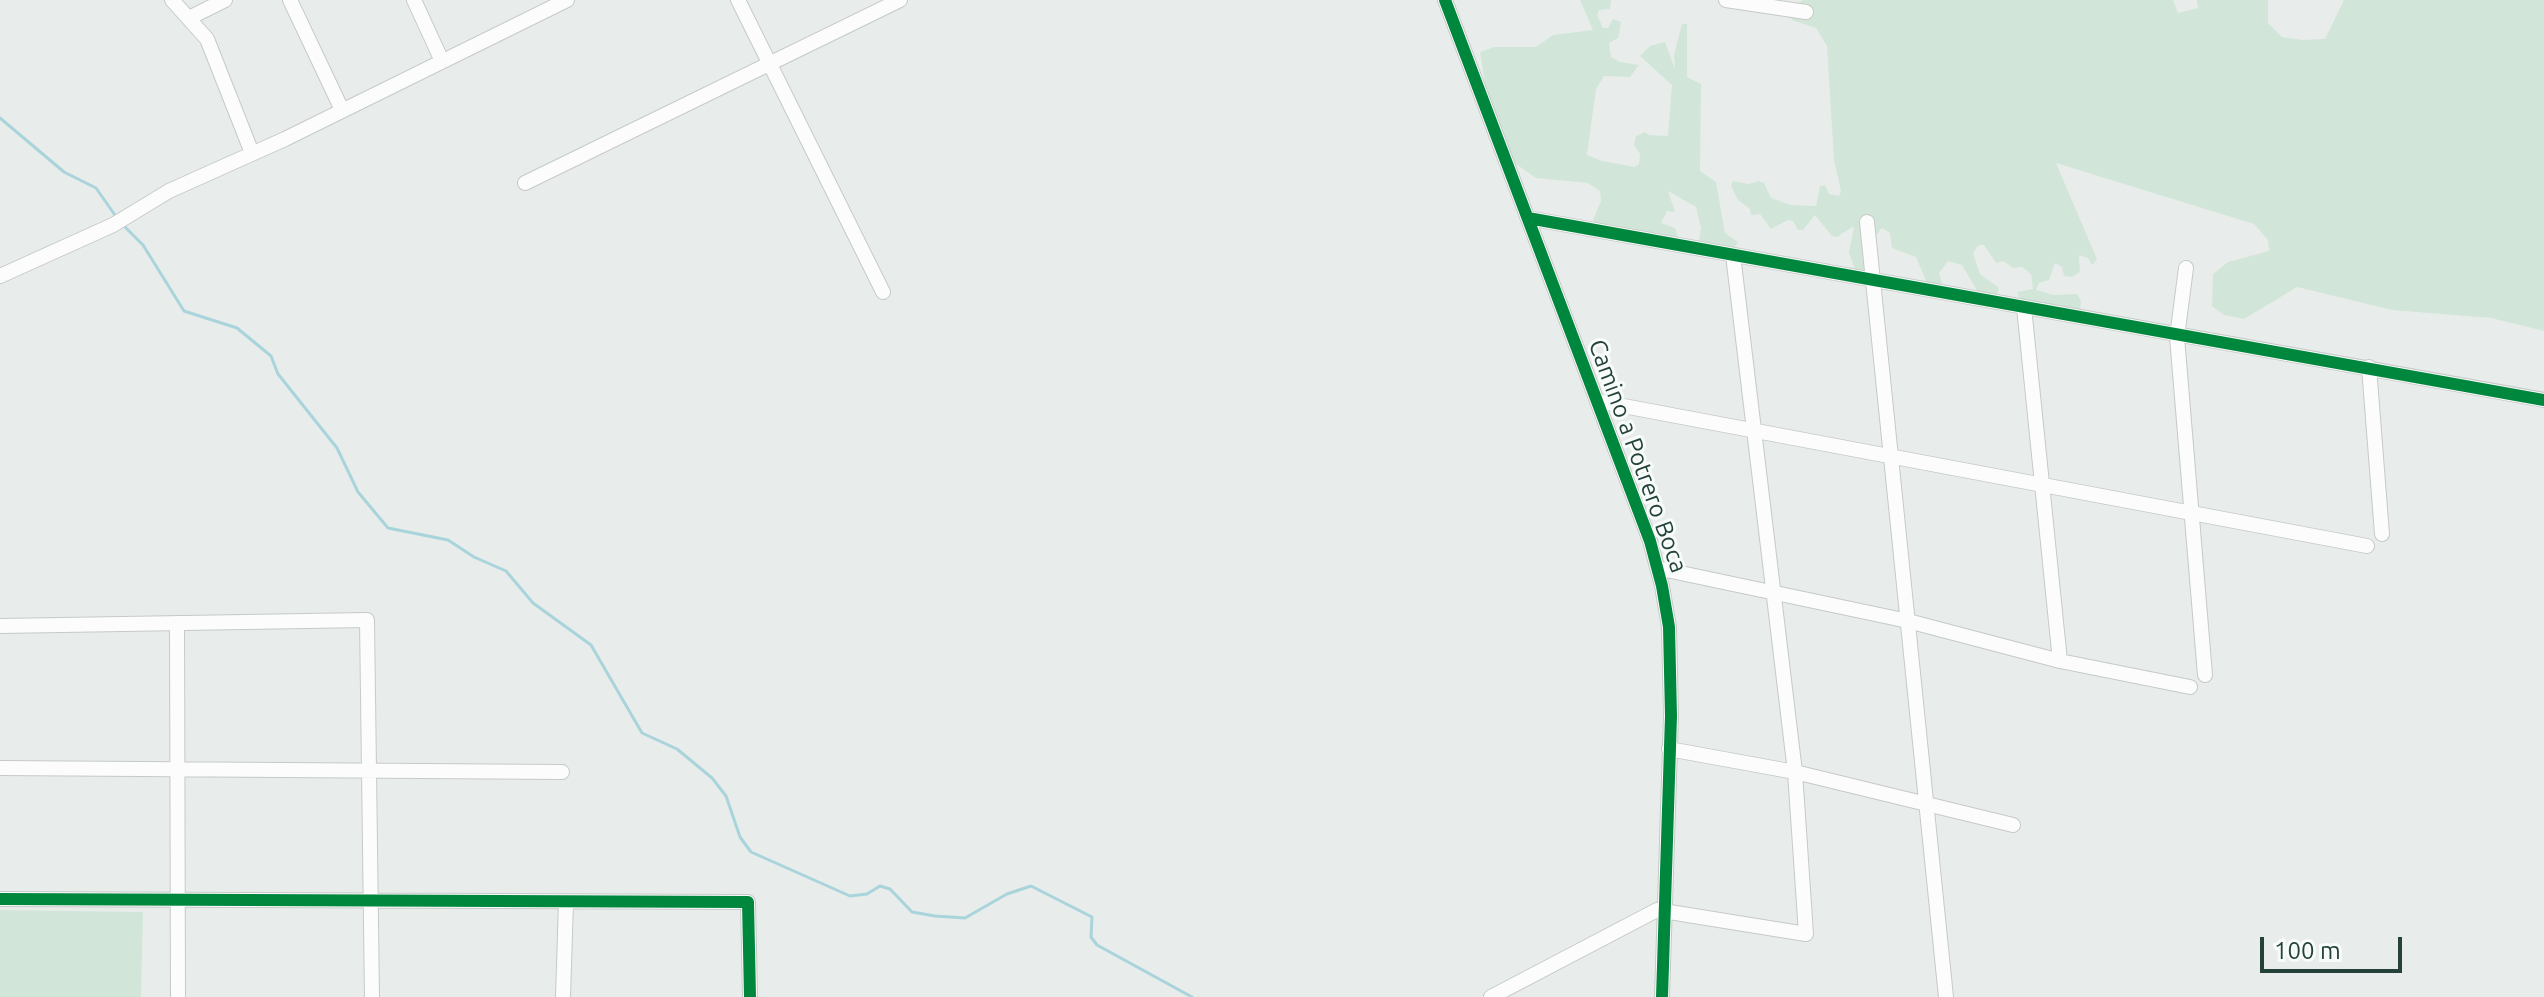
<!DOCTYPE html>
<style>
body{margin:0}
#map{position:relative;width:2544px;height:997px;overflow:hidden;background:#e8edeb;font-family:Ubuntu,sans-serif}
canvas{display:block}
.scale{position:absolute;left:2260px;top:937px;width:142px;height:36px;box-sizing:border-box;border:4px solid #24423a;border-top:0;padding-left:10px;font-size:24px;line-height:28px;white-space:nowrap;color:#24423a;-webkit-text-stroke:6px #f7fbf9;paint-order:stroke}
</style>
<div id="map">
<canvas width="2544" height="997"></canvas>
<div class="scale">100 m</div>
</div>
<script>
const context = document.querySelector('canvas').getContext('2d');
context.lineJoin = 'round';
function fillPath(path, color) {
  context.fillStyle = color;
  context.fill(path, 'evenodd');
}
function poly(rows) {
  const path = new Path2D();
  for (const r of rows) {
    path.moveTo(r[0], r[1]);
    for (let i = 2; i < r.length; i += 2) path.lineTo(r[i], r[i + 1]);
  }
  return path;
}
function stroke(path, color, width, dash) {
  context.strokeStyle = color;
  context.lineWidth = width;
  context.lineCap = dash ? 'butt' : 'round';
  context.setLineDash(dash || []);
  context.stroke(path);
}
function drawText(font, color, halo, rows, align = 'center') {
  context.font = font + ' Ubuntu,sans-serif';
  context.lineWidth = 6;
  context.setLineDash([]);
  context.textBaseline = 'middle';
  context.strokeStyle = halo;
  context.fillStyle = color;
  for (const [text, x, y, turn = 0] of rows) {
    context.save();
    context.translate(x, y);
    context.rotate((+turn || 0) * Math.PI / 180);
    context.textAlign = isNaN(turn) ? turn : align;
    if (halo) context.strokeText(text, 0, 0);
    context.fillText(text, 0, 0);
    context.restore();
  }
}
fillPath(poly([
 [1580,0,1611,0,1610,9,1599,10,1597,15,1603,28,1608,28,1613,19,1621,22,1618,38,1609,43,1611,57,1620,62,1639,65,1630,77,1604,76,1596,89,1587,155,1602,161,1635,167,1639,164,1640,154,1634,145,1636,136,1645,132,1649,135,1668,136,1672,85,1640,56,1650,46,1665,42,1675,69,1674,55,1682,24,1687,24,1687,77,1701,84,1700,171,1716,182,1725,233,1738,242,1733,250,1699,242,1701,228,1696,207,1668,191,1675,212,1667,211,1661,223,1675,228,1678,237,1596,224,1593,220,1601,201,1600,191,1588,183,1536,178,1513,162,1485,83,1480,52,1494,47,1536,47,1553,35,1593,30],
 [1803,0,2173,0,2178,13,2198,8,2197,0,2268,0,2268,23,2282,37,2303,40,2325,39,2344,0,2544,0,2544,331,2491,318,2392,310,2297,287,2244,319,2224,315,2212,306,2213,274,2228,262,2269,251,2268,240,2254,224,2056,163,2097,259,2092,265,2088,258,2079,255,2080,272,2072,277,2064,276,2062,267,2055,263,2049,280,2039,283,2036,290,2054,295,2077,294,2081,301,2080,311,2021,301,2017,292,2033,289,2031,274,2022,267,2013,268,2003,261,1996,263,1984,245,1979,245,1973,253,1980,274,1999,288,1996,298,1981,297,1962,265,1948,261,1939,273,1942,283,1938,287,1928,286,1916,257,1892,248,1890,233,1882,228,1868,245,1866,271,1856,272,1849,253,1854,226,1837,237,1832,236,1815,215,1803,230,1798,230,1793,221,1788,220,1771,229,1760,214,1751,215,1750,209,1738,200,1731,186,1733,181,1749,184,1759,181,1764,183,1771,198,1791,205,1816,206,1820,186,1825,185,1829,194,1839,196,1841,191,1834,160,1827,46,1816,28,1792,20,1789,15,1794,5],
 [0,910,143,912,141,997,0,997]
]), '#d1e6d8');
stroke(poly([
 [0,118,64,172,96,188,117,218],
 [122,224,143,245,184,311,237,328,271,356,278,374,337,448,358,492,388,528,448,540,474,557,506,571,533,603,591,645,642,733,677,749,712,778,726,796,740,837,751,852,850,896,867,894,880,886,890,889,912,912,935,916,965,918,1007,894,1031,886,1092,917,1091,937,1097,945,1192,997]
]), '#a9d4db', 3);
const minor = poly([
 [172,0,207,39,252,153],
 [290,0,342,110],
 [414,0,442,61],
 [738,0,883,292],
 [1445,0,1650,541,1662,586,1669,627,1671,716,1662,997],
 [1726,0,1806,12],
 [189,18,225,0],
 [525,183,900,0],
 [1528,218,2544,400],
 [1867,222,1946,997],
 [2186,268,2177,337,2205,675],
 [0,276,113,225,169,191,285,139,567,0],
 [2024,307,2060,661],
 [2369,367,2382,534],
 [1597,401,2367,546],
 [1657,568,1908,621,2060,661,2190,687],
 [177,623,178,997],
 [0,626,367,620,372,997],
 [1669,749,1795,772,2013,825],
 [0,768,562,772],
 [0,899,748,902,750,997],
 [563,997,566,902],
 [1491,997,1657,910,1806,934,1795,772,1733,255]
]);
stroke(minor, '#c5cac8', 16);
stroke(minor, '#fcfcfc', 14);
stroke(poly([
 [1445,0,1650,541,1662,586,1669,627,1671,716,1662,997],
 [1528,218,2544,400],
 [0,899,748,902,750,997]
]), '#00873e', 12);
drawText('24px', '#24423a', '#f7fbf9', [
 ["Camino a Potrero Boca",1638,456,70]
]);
</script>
